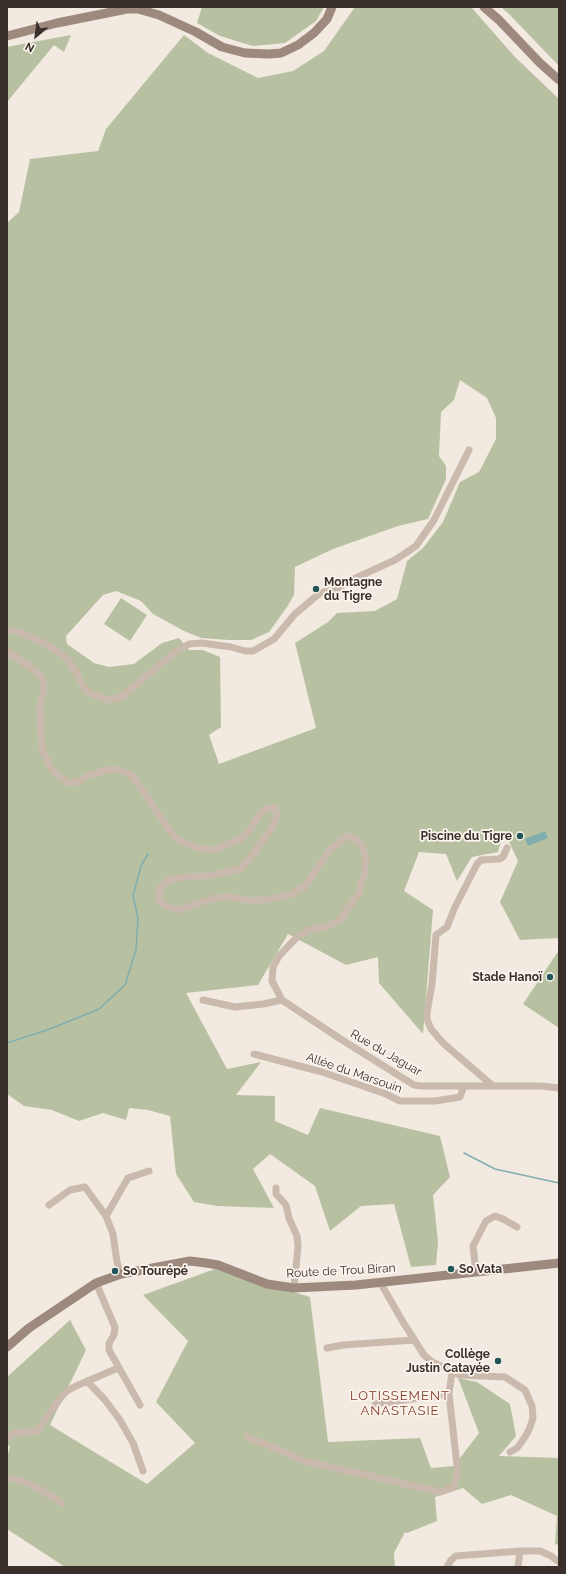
<!DOCTYPE html>
<meta charset="utf-8">
<style>
body{margin:0}
#map{position:relative;width:566px;height:1574px;overflow:hidden;background:#f2e9e1;font-family:Raleway,sans-serif}
canvas{display:block}
.frame{position:absolute;inset:0;border:8px solid #392f2b;pointer-events:none}
.north{position:absolute;left:16px;top:16px;width:40px;height:40px;-webkit-text-stroke:3px #faf4ed;paint-order:stroke;rotate:209deg;font-size:11px;font-weight:700;line-height:16px;text-align:center;color:#392f2b}
.north::after{content:'';display:block;margin:auto;width:14px;height:18px;background:#392f2b;clip-path:polygon(50% 0,100% 100%,50% 72%,0 100%)}
</style>
<div id="map">
<canvas width="566" height="1574"></canvas>
<div class="frame"></div>
<div class="north">N</div>
</div>
<script>
const context = document.querySelector('canvas').getContext('2d');
context.lineJoin = 'round';
function fillPath(path, color) {
  context.fillStyle = color;
  context.fill(path, 'evenodd');
}
function poly(rows) {
  const path = new Path2D();
  for (const r of rows) {
    path.moveTo(r[0], r[1]);
    for (let i = 2; i < r.length; i += 2) path.lineTo(r[i], r[i + 1]);
  }
  return path;
}
function stroke(path, color, width, dash) {
  context.strokeStyle = color;
  context.lineWidth = width;
  context.lineCap = dash ? 'butt' : 'round';
  context.setLineDash(dash || []);
  context.stroke(path);
}
function drawText(font, color, halo, rows, align = 'center') {
  context.font = font + ' Raleway,sans-serif';
  context.lineWidth = 3.5;
  context.setLineDash([]);
  context.textBaseline = 'middle';
  context.strokeStyle = halo;
  context.fillStyle = color;
  for (const [text, x, y, turn = 0] of rows) {
    context.save();
    context.translate(x, y);
    context.rotate((+turn || 0) * Math.PI / 180);
    context.textAlign = isNaN(turn) ? turn : align;
    if (halo) context.strokeText(text, 0, 0);
    context.fillText(text, 0, 0);
    context.restore();
  }
}
fillPath(poly([
 [202,7,324,7,316,21,285,43,253,46,220,36,197,23],
 [355,7,471,7,515,57,559,99,559,938,520,940,500,902,518,861,504,831,498,852,472,857,457,881,446,854,419,852,404,891,433,910,423,1034,379,983,378,957,346,965,288,934,258,985,186,993,227,1069,261,1062,236,1095,275,1096,275,1121,308,1135,320,1108,440,1136,450,1177,433,1195,438,1242,436,1265,411,1267,394,1204,361,1206,330,1231,315,1186,270,1154,253,1169,274,1208,217,1206,194,1202,176,1174,170,1116,148,1110,129,1108,126,1120,103,1113,79,1121,52,1110,24,1106,7,1094,7,223,19,212,30,159,98,151,106,129,184,35,208,53,258,78,293,71,324,51],
 [460,380,487,398,496,418,496,439,479,472,460,482,443,522,423,548,407,561,397,599,375,611,337,613,328,622,295,643,316,728,219,764,209,735,221,727,220,657,203,650,189,650,179,638,162,643,134,664,109,667,94,663,67,644,66,636,103,595,116,591,141,601,153,614,184,631,201,638,229,640,251,640,269,632,287,607,294,595,295,567,333,549,398,526,428,519,446,479,446,466,439,456,441,412,454,400],
 [501,7,559,7,559,66,509,14],
 [71,35,64,52,54,45,7,102,7,47],
 [121,598,147,615,130,641,104,624],
 [559,950,559,1028,523,1004],
 [215,1269,310,1297,328,1442,420,1438,431,1468,454,1466,479,1433,458,1378,477,1382,510,1404,516,1436,499,1456,559,1458,559,1545,555,1544,557,1516,511,1495,482,1504,463,1488,435,1497,437,1521,407,1533,405,1532,394,1553,395,1567,65,1567,7,1529,7,1457,10,1447,7,1444,7,1377,70,1320,86,1350,50,1425,147,1484,195,1443,156,1402,188,1341,143,1295]
]), '#b7c1a1');
fillPath(poly([
 [545,831,548,838,528,846,525,839]
]), '#81adae');
stroke(poly([
 [7,1043,50,1029,99,1009,125,985,136,950,138,918,133,896,141,866,148,854],
 [464,1153,495,1169,559,1183]
]), '#81adae', 1.5);
stroke(poly([
 [7,629,21,633,48,645,58,652,67,659,77,673,81,683,88,692,106,700,114,699,124,695,174,653,189,644,202,643,231,647,245,651,253,651,274,639,295,614,320,593,327,591,334,591,349,581,395,560,416,546,434,520,469,450],
 [7,651,36,671,42,677,44,688,40,706,42,749,52,769,58,776,69,783,77,782,89,775,112,769,122,771,130,774,139,785,167,827,178,840,202,849,215,850,242,838,252,827,259,815,266,809,275,808,277,815,272,827,249,860,240,869,213,875,175,878,165,882,159,890,159,900,166,906,178,910,215,898,228,897,255,901,282,897,294,893,305,886,330,850,347,836,355,839,363,846,366,861,364,875,359,892,340,920,327,926,309,930,299,935,279,956,273,967,272,981,282,1000,339,1038,414,1085,421,1086,541,1086,559,1088],
 [203,1000,235,1007,263,1004,282,1000],
 [254,1054,322,1072,386,1094,400,1101,435,1101,460,1097,464,1086],
 [493,1086,443,1043,431,1029,427,1019,427,1013,432,984,436,935,447,927,455,907,477,864,481,860,499,859,503,857,507,848],
 [276,1188,276,1194,286,1205,289,1218,297,1236,298,1246,294,1288],
 [49,1205,70,1190,85,1187,106,1216],
 [476,1272,473,1246,486,1221,495,1216,503,1219,517,1227],
 [121,1274,117,1262,113,1234,106,1216,128,1178,149,1171],
 [380,1282,403,1322,424,1355,432,1362,460,1375,505,1377,525,1390,532,1406,533,1418,529,1430,523,1440,517,1448,510,1452],
 [96,1283,115,1327,114,1335,109,1343,109,1350,140,1405],
 [327,1348,343,1345,414,1340],
 [87,1381,105,1400,120,1420,133,1443,143,1471],
 [375,1404,449,1394],
 [7,1437,15,1433,37,1431,62,1396,67,1391,76,1386,118,1368],
 [248,1437,304,1461,441,1492,453,1487,458,1474,449,1394,452,1372],
 [7,1477,31,1484,62,1503],
 [447,1567,451,1560,456,1556,520,1551,540,1551,551,1556,559,1562],
 [518,1567,520,1551]
]), '#cab9ad', 7);
stroke(poly([
 [484,7,499,20,540,63,559,80],
 [7,36,57,23,127,9,138,9,159,15,196,32,222,47,245,53,269,54,281,53,298,45,314,33,327,19,332,7],
 [7,1347,29,1328,96,1283,121,1274,174,1264,190,1261,206,1263,218,1265,267,1284,294,1288,356,1285,559,1263]
]), '#9e897e', 9);
for (const [x, y, r, color] of [
 [316,589,4,"#235658"],
 [520,836,4,"#235658"],
 [550,977,4,"#235658"],
 [451,1269,4,"#235658"],
 [115,1271,4,"#235658"],
 [498,1361,4,"#235658"]
]) {
  const dot = new Path2D();
  dot.arc(x, y, r, 0, 2 * Math.PI);
  context.fillStyle = color;
  context.fill(dot);
  stroke(dot, '#faf4ed', 1.5);
}
drawText('bold 12px', '#392f2b', '#faf4ed', [
 ["Montagne",324,582],
 ["du Tigre",324,596],
 ["Piscine du Tigre",512,836,"right"],
 ["Stade Hanoï",542,977,"right"],
 ["So Vata",459,1269],
 ["So Tourépé",123,1271],
 ["Collège",490,1354,"right"],
 ["Justin Catayée",490,1368,"right"]
], 'left');
drawText('12px', '#392f2b', '#faf4ed', [
 ["Rue du Jaguar",386,1053,30],
 ["Allée du Marsouin",354,1073,19],
 ["Route de Trou Biran",341,1271,-3]
]);
context.letterSpacing = '1px';
drawText('13px', '#833b29', '#faf4ed', [
 ["LOTISSEMENT",400,1396],
 ["ANASTASIE",400,1411]
]);
context.letterSpacing = '0px';
</script>
